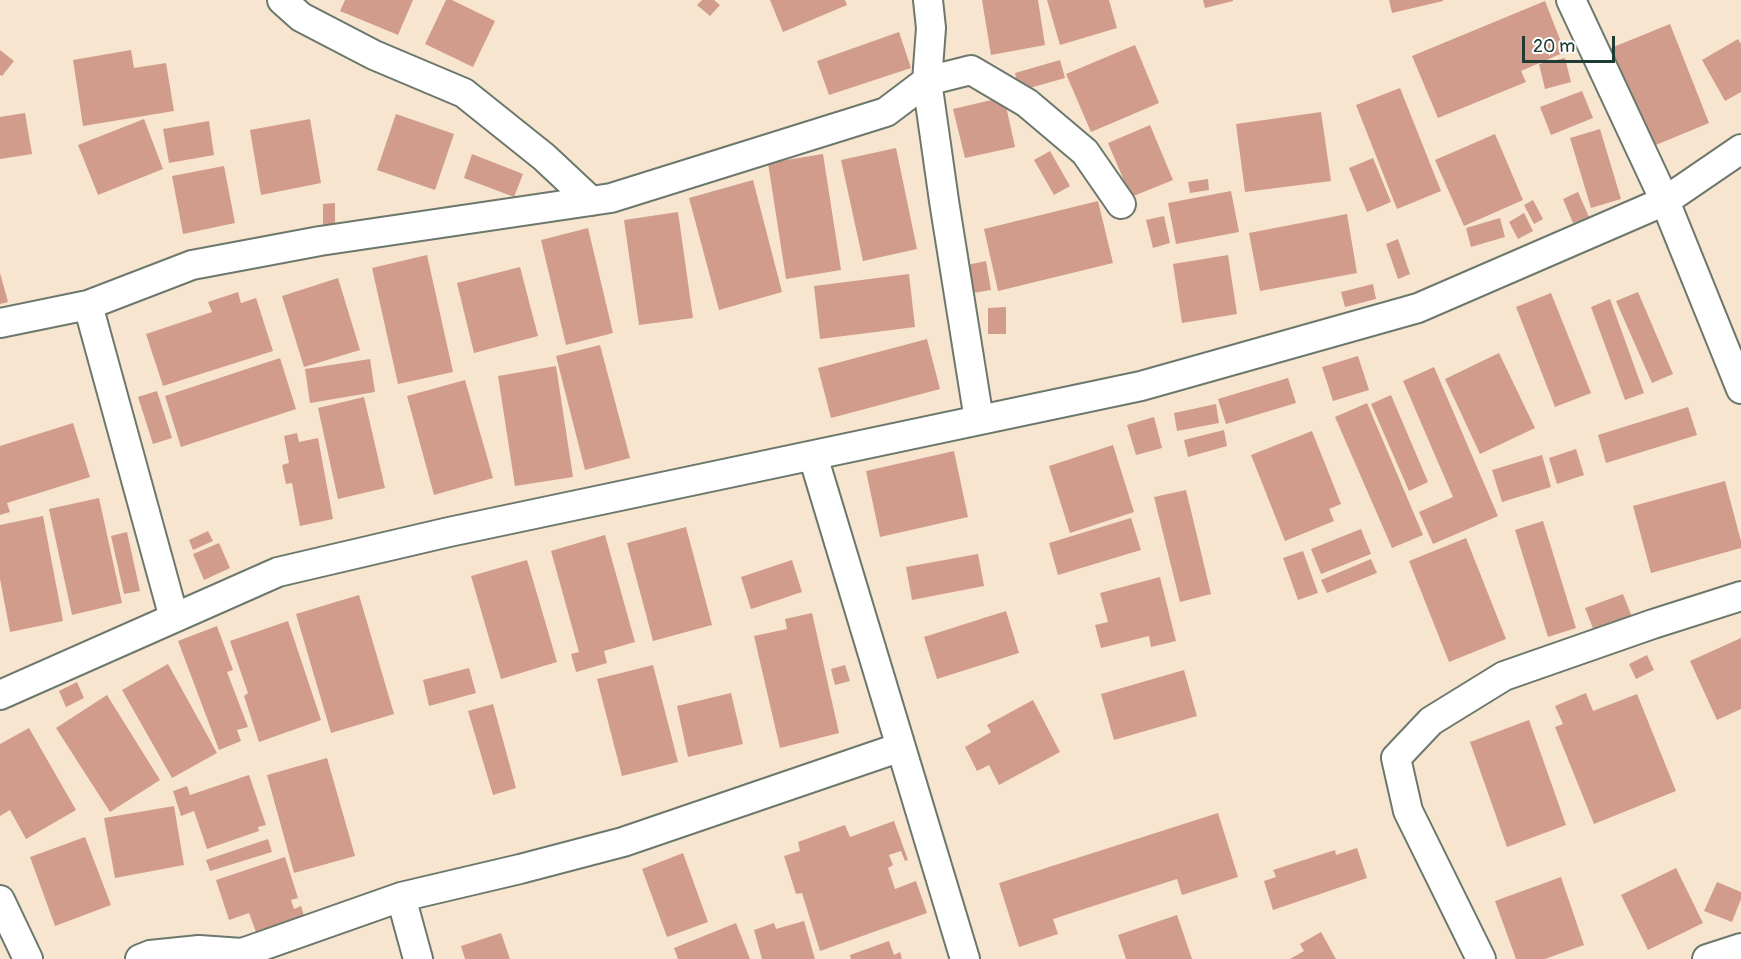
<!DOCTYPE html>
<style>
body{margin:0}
#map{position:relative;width:1741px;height:959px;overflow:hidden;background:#f7e5d0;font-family:Pangolin,sans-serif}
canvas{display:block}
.scale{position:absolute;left:1522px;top:36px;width:93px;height:27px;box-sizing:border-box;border:3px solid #1f3d34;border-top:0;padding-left:8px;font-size:18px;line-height:21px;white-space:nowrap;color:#1f3d34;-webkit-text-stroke:4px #fff;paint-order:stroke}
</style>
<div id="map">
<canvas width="1741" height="959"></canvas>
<div class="scale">20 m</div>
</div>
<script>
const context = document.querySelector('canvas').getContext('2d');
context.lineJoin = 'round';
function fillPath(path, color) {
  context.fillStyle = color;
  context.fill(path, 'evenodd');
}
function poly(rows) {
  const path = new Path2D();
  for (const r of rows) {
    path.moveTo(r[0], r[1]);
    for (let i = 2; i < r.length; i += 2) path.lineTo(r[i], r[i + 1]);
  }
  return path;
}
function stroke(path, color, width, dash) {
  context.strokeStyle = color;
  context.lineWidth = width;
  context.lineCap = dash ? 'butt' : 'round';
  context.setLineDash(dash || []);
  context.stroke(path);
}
fillPath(poly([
 [345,0,413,0,398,35,340,11],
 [446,0,452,0,495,21,473,67,425,44],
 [702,0,714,0,720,5,710,16,697,5],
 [770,0,845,0,847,5,783,32],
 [982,0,1038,0,1045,45,991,55],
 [1047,0,1109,0,1117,28,1060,45],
 [1203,0,1233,0,1233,1,1205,8],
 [1389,0,1443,0,1443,1,1392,13],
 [1545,1,1565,52,1521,71,1526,82,1438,118,1412,56],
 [1670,24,1709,123,1651,147,1611,48],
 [899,32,911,68,829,95,817,61],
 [1738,39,1741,44,1741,92,1725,101,1702,60],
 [1135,45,1159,103,1091,132,1066,74],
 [0,50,14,61,2,76,0,75],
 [131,50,134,68,166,63,174,111,83,126,73,60],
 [1565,58,1571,82,1545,89,1539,64],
 [1060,60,1065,78,1019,91,1015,73],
 [1400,88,1441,191,1397,209,1356,105],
 [1582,91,1593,118,1551,135,1540,107],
 [1004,97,1015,147,965,158,953,109],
 [1321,112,1331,181,1245,192,1236,124],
 [25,113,32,154,0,159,0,117],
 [396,114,454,134,435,190,377,170],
 [144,119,163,169,98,195,78,145],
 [310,119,321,183,261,195,250,130],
 [209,121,214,155,169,163,163,129],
 [1150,125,1173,180,1131,197,1108,143],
 [1600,129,1621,199,1591,208,1570,138],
 [1495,134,1523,200,1464,226,1435,160],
 [896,148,917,249,863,261,841,160],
 [1050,151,1070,186,1054,195,1034,160],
 [472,154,523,174,514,197,464,178],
 [823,154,841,270,786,279,768,163],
 [1373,158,1391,202,1367,212,1349,168],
 [224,166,235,223,183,234,172,176],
 [1208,179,1209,190,1190,193,1188,182],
 [753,180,782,292,719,310,689,198],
 [1231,191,1239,232,1176,244,1168,203],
 [1578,192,1589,217,1573,223,1563,199],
 [1533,200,1543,219,1534,224,1524,205],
 [1098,201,1113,263,998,291,984,229],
 [335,203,335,225,323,225,323,204],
 [678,212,693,318,639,325,624,220],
 [1524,213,1533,231,1518,239,1509,222],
 [1347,214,1357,273,1260,291,1249,233],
 [1164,216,1170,243,1153,248,1146,220],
 [1500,218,1505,237,1471,247,1466,228],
 [588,228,613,333,566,345,541,240],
 [1398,239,1410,274,1398,279,1386,244],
 [427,255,453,372,398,384,372,268],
 [1228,255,1237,314,1182,323,1173,264],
 [986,261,991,290,967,294,962,266],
 [520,267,538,336,474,353,457,283],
 [0,273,8,302,0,304],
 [909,274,915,327,820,339,814,286],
 [338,278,360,350,304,367,282,296],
 [1373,284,1376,299,1345,307,1341,292],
 [238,292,241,303,256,298,273,351,163,386,146,334,212,312,208,302],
 [1638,292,1673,374,1652,383,1616,301],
 [1551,293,1591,393,1555,407,1516,307],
 [1610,299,1644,393,1625,400,1591,307],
 [1006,307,1006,334,988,334,988,308],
 [927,339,940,389,831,418,818,368],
 [600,345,630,458,585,470,556,356],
 [1499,353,1535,428,1480,454,1445,379],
 [1358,356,1369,390,1333,401,1322,367],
 [280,358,296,409,181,447,165,396],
 [370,359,375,392,310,403,305,369],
 [556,366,573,477,515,486,498,376],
 [1434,367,1498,516,1433,544,1419,512,1453,497,1403,381],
 [1288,378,1296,403,1226,424,1218,399],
 [465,380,493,478,434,495,407,396],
 [157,391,172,438,153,444,138,397],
 [1391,395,1428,482,1409,491,1371,404],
 [364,397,385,488,338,499,318,408],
 [1367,403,1423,535,1392,548,1335,417],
 [1216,404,1219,423,1177,431,1174,413],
 [1688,407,1697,435,1606,463,1598,435],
 [1154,417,1162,448,1136,455,1127,425],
 [73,423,90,477,7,503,10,512,0,515,0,446],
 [1224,430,1227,446,1188,457,1184,440],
 [1312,431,1341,504,1329,509,1334,521,1285,541,1251,455],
 [297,433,299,442,318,438,333,519,300,526,292,483,286,484,282,465,289,463,284,436],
 [1113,445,1134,512,1070,533,1049,466],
 [1576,449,1584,475,1557,484,1549,458],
 [954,451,968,517,880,537,866,471],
 [1542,455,1551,487,1502,502,1492,470],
 [1725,481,1741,541,1741,548,1651,573,1633,506],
 [1186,490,1211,594,1180,602,1154,497],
 [99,498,122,603,72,615,49,509],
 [43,516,63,621,10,632,0,579,0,525],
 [1131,518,1141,550,1058,575,1049,543],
 [1543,521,1576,628,1548,637,1515,530],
 [686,527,712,625,653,641,627,543],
 [1361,529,1371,554,1321,574,1311,549],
 [208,531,213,541,193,550,189,540],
 [127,532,140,591,124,594,111,536],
 [605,535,635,642,604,651,607,663,576,672,571,654,579,652,551,551],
 [1466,538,1506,639,1449,662,1409,561],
 [219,543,230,568,204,580,193,554],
 [1303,551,1318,593,1298,600,1283,558],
 [978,554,984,586,912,600,906,567],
 [1371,559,1377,573,1327,593,1321,580],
 [527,560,557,662,501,679,471,576],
 [792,560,802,592,751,609,741,577],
 [1160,577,1176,641,1151,647,1149,636,1101,648,1095,625,1108,622,1100,593],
 [1623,594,1632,617,1594,631,1585,608],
 [359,595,394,714,331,733,296,614],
 [1006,611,1019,653,937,679,924,637],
 [812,613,839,733,780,748,754,636,787,629,785,619],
 [288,621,321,720,259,742,244,696,248,693,230,641],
 [217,626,233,670,227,672,248,727,237,730,241,741,219,750,178,641],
 [1741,638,1741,709,1717,720,1690,661],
 [1647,655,1654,670,1636,679,1629,664],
 [168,664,217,753,172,778,122,690],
 [653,665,678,762,622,776,597,679],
 [845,665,850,681,835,685,831,669],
 [469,668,476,693,429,706,423,680],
 [1184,670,1197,716,1114,740,1101,694],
 [77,682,84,698,66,707,59,691],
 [731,693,743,744,688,757,677,706],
 [1586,693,1593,711,1637,694,1676,791,1594,824,1555,727,1563,724,1555,706],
 [107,695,160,780,110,812,56,728],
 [1033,700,1060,752,999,785,989,765,977,771,965,747,991,732,987,725],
 [493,704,516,788,493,795,468,711],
 [1529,720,1566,825,1507,847,1470,742],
 [29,728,76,810,26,839,10,810,0,816,0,744],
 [327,758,355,856,294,873,267,775],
 [249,775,266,825,258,827,259,831,207,849,194,811,181,816,173,791,187,786,190,795],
 [174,806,184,865,115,878,104,818],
 [1218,813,1238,877,1182,895,1177,879,1053,919,1058,934,1019,947,999,883],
 [894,821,908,860,905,861,901,851,889,855,893,865,888,868,895,889,916,881,927,913,820,951,802,893,796,894,784,856,800,851,798,842,845,825,850,837],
 [85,837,111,905,55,926,30,857],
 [268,839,272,852,210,871,206,860],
 [1357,848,1367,878,1273,910,1264,881,1276,877,1273,870,1335,850,1336,855],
 [683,853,708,922,667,937,642,869],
 [285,857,298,898,291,900,294,909,301,906,306,922,279,931,277,925,256,932,249,913,229,920,216,880],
 [1676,868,1703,923,1648,950,1621,895],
 [1561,877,1584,945,1545,959,1516,959,1495,901],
 [1717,882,1741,892,1741,899,1732,922,1704,911],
 [1177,915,1192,959,1126,959,1118,935],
 [804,921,815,959,762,959,754,930,774,923,776,929],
 [736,923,750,959,678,959,674,948],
 [1321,932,1336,959,1290,959,1304,951,1300,944],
 [501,933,510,959,465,959,461,946],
 [889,941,894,955,900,952,902,959,851,959,850,955]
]), '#d19c8c');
const minor = poly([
 [282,0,301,17,374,55,464,93,544,157,591,201],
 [928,0,931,28,927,81,971,70,1027,103,1085,152,1121,204],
 [1571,0,1665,201,1741,389],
 [88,305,174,618],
 [0,323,88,305,192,265,320,241,611,198,886,112,927,81,944,201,979,420],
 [813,456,965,959],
 [0,695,278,572,449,532,1141,386,1418,308,1665,201,1741,149],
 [401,897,418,959],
 [0,900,28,959],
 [140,959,150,955,199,950,242,953,401,897,520,869,623,842,901,747],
 [1481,959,1408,811,1396,758,1431,721,1504,676,1653,624,1741,596],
 [1707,959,1741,948]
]);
stroke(minor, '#6b786b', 32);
stroke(minor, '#fff', 28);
</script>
